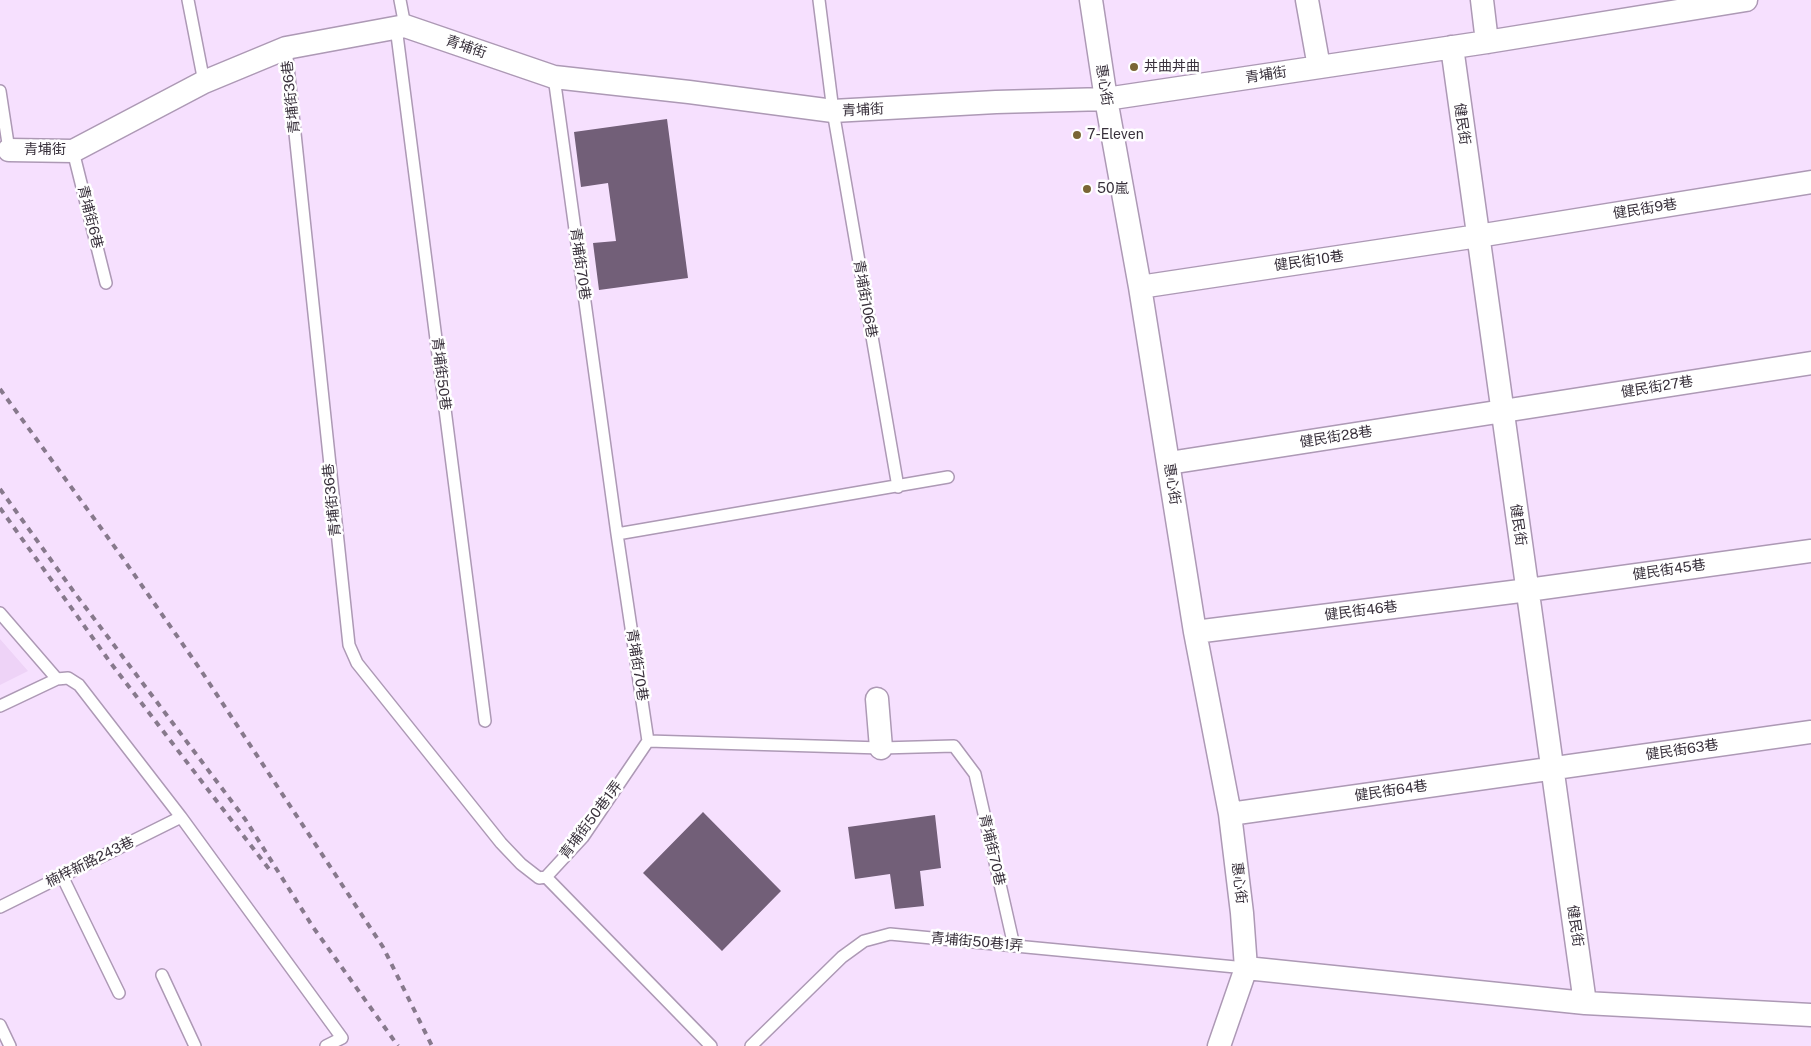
<!DOCTYPE html>
<meta charset="utf-8">
<style>
body{margin:0}
canvas{display:block;background:#f6e0fe}
</style>
<canvas width="1811" height="1046"></canvas>
<script>
const context = document.querySelector('canvas').getContext('2d');
context.lineJoin = 'round';
function fillPath(path, color) {
  context.fillStyle = color;
  context.fill(path, 'evenodd');
}
function poly(rows) {
  const path = new Path2D();
  for (const r of rows) {
    path.moveTo(r[0], r[1]);
    for (let i = 2; i < r.length; i += 2) path.lineTo(r[i], r[i + 1]);
  }
  return path;
}
function stroke(path, color, width, dash) {
  context.strokeStyle = color;
  context.lineWidth = width;
  context.lineCap = dash ? 'butt' : 'round';
  context.setLineDash(dash || []);
  context.stroke(path);
}
function drawText(font, color, halo, rows, align = 'center') {
  context.font = font + ' "Public Sans","Noto Sans TC",sans-serif';
  context.lineWidth = 5;
  context.setLineDash([]);
  context.textBaseline = 'middle';
  context.strokeStyle = halo;
  context.fillStyle = color;
  for (const [text, x, y, turn = 0] of rows) {
    context.save();
    context.translate(x, y);
    context.rotate((+turn || 0) * Math.PI / 180);
    context.textAlign = isNaN(turn) ? turn : align;
    if (halo) context.strokeText(text, 0, 0);
    context.fillText(text, 0, 0);
    context.restore();
  }
}
fillPath(poly([
 [0,639,28,671,0,685]
]), '#eed3f7');
fillPath(poly([
 [667,119,688,278,599,290,593,243,616,241,608,183,581,187,574,132],
 [703,812,781,891,722,951,643,873],
 [935,815,941,868,920,871,924,906,895,909,890,874,855,879,848,827]
]), '#725f78');
const service = poly([
 [188,0,204,82],
 [400,0,405,26],
 [819,0,833,111,898,487],
 [396,27,485,721],
 [286,48,349,645,357,663,501,843,521,864,539,878,546,877],
 [554,77,617,534,648,741,881,748,954,746,975,774,1014,946],
 [0,91,9,150],
 [73,151,106,283],
 [617,534,948,477],
 [0,613,57,679],
 [0,706,57,679,68,678,79,685,181,817,342,1038,326,1046],
 [648,741,583,837,546,877,711,1046],
 [62,876,119,993],
 [0,907,181,817],
 [162,975,195,1046],
 [0,1025,10,1046],
 [751,1046,842,957,864,941,890,934,1246,968]
]);
const minor = poly([
 [1091,0,1106,99,1140,287,1195,632,1230,814,1242,913,1246,968,1219,1046],
 [1307,0,1319,67],
 [1482,0,1487,42],
 [1452,47,1585,1003],
 [9,150,73,151,204,82,286,48,405,26,554,77,689,92,833,111,996,102,1106,99,1487,42,1746,0],
 [1140,287,1478,236,1811,182],
 [1169,463,1811,363],
 [1195,632,1528,590,1811,551],
 [877,699,881,748],
 [1230,814,1811,732],
 [1246,968,1585,1003,1811,1015]
]);
stroke(service, '#ad99b5', 14);
stroke(minor, '#ad99b5', 25);
stroke(service, '#fff', 11);
stroke(minor, '#fff', 22);
stroke(poly([
 [0,389,122,557,200,669,383,947,432,1046],
 [0,489,74,592,245,819,313,927,398,1046],
 [0,508,110,662,272,873]
]), '#87798c', 4, [6, 6]);
for (const [x, y, r, color] of [
 [1134,67,5,"#7a6635"],
 [1077,135,5,"#7a6635"],
 [1087,189,5,"#7a6635"]
]) {
  const dot = new Path2D();
  dot.arc(x, y, r, 0, 2 * Math.PI);
  context.fillStyle = color;
  context.fill(dot);
  stroke(dot, '#fff', 2);
}
drawText('14px', '#38303b', '#fff', [
 ["青埔街",466,47,19],
 ["青埔街",1266,75,-9],
 ["惠心街",1104,85,81],
 ["青埔街36巷",291,97,-96],
 ["青埔街",863,110,-3],
 ["健民街",1462,124,82],
 ["青埔街",45,150],
 ["健民街9巷",1645,209,-9],
 ["青埔街6巷",90,217,76],
 ["健民街10巷",1309,261,-8],
 ["青埔街70巷",580,264,82],
 ["青埔街106巷",865,299,80],
 ["青埔街50巷",441,374,83],
 ["健民街27巷",1657,387,-9],
 ["健民街28巷",1336,437,-9],
 ["惠心街",1172,484,81],
 ["青埔街36巷",332,500,-96],
 ["健民街",1518,525,82],
 ["健民街45巷",1669,570,-8],
 ["健民街46巷",1361,611,-7],
 ["青埔街70巷",637,665,81],
 ["健民街63巷",1682,750,-8],
 ["健民街64巷",1391,791,-8],
 ["青埔街50巷1弄",591,820,-53],
 ["青埔街70巷",992,850,77],
 ["楠梓新路243巷",90,862,-26],
 ["惠心街",1239,883,83],
 ["健民街",1575,926,82],
 ["青埔街50巷1弄",977,942,5]
]);
drawText('14px', '#38303b', '#fff', [
 ["丼曲丼曲",1144,67],
 ["7-Eleven",1087,135],
 ["50嵐",1097,189]
], 'left');
</script>
